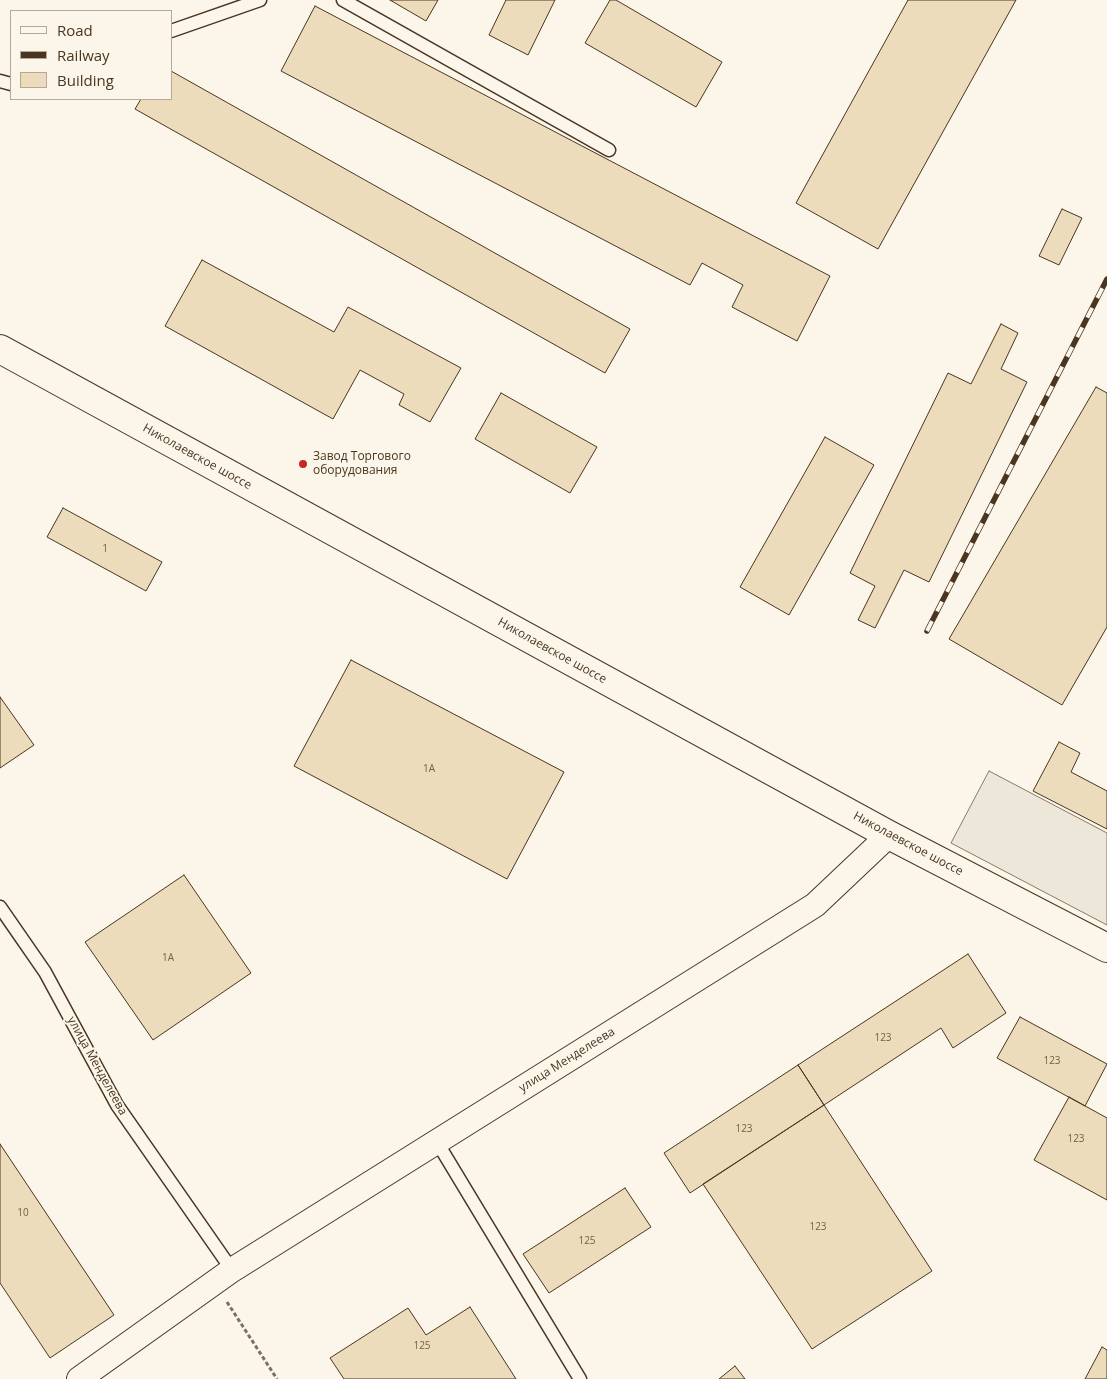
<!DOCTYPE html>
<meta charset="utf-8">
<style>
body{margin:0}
#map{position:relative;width:1107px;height:1379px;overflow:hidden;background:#fbf6e9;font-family:"Open Sans",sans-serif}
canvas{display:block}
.legend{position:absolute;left:10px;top:10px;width:162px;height:90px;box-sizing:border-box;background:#fbf6e9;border:1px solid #b4a999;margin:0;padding:6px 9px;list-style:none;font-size:15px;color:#4a3520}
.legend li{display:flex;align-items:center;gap:10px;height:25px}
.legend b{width:25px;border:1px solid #b4a999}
</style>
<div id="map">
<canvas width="1107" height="1379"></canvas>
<ul class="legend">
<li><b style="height:6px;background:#fbf6e9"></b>Road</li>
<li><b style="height:6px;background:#4a3520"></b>Railway</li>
<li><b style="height:14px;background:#ecdcbc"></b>Building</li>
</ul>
</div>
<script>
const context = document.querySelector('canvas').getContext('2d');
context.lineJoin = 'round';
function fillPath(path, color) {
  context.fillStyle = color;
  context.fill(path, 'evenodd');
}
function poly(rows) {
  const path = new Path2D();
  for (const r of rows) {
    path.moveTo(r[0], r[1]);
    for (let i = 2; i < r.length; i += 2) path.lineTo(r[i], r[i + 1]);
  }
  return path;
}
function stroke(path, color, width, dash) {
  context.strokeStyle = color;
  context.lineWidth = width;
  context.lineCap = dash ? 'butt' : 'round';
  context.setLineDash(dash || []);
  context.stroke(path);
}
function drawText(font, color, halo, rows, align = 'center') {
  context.font = font + ' "Open Sans",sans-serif';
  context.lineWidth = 4;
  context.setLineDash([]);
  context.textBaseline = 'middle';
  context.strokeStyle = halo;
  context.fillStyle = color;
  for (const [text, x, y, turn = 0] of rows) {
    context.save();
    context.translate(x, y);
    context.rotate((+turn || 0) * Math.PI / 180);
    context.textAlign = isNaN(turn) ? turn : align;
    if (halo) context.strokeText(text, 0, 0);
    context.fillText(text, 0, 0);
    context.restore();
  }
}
const parking = poly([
 [989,771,1107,833,1107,925,951,843,989,771]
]);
fillPath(parking, '#ede7d9');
stroke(parking, '#887966', 1);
const building = poly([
 [390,0,438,0,426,21,390,0],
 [506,0,555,0,528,55,489,35,506,0],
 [610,0,616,0,722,62,696,107,585,43,610,0],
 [908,0,1016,0,878,249,796,203,908,0],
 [315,6,830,276,797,341,732,307,743,285,702,263,690,285,281,71,315,6],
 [171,71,630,329,605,373,135,109,141,99,171,99,171,71],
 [1062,209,1082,218,1059,265,1039,256,1062,209],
 [202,260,334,332,348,307,461,368,430,422,399,405,404,394,360,370,333,419,165,326,202,260],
 [1001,324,1018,333,1001,369,1027,382,929,582,904,570,875,628,858,620,875,586,850,573,948,373,971,384,1001,324],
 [1096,387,1107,393,1107,627,1062,705,949,639,1096,387],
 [501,393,597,447,570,493,475,439,501,393],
 [825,437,874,465,789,615,740,587,825,437],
 [63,508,162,562,146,591,47,537,63,508],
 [351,660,564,772,507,879,294,766,351,660],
 [0,697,34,745,0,768,0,697],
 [1059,742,1080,753,1071,772,1107,791,1107,829,1033,791,1059,742],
 [184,875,251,973,153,1040,85,942,184,875],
 [968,954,1006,1013,953,1048,941,1028,824,1105,798,1065,968,954],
 [1020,1017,1107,1064,1085,1106,997,1058,1020,1017],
 [798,1065,824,1105,690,1193,664,1153,798,1065],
 [1069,1097,1107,1118,1107,1200,1034,1160,1069,1097],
 [824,1105,932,1271,812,1349,703,1184,824,1105],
 [0,1144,114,1315,50,1358,0,1283,0,1144],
 [625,1188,651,1227,549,1293,523,1254,625,1188],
 [470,1307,516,1379,344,1379,330,1358,408,1308,426,1335,470,1307],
 [1102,1347,1107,1350,1107,1379,1085,1379,1102,1347],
 [735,1366,745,1379,719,1379,735,1366]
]);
fillPath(building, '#ecdcbc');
stroke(building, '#4a3520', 1);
const service = poly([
 [343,0,609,150],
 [171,31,260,0],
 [0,81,11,84],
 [0,907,45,972,117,1105,232,1270],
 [437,1142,580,1379]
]);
const minor = poly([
 [79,1379,232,1270,815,905,889,835]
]);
const primary = poly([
 [0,349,889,835,1107,948]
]);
stroke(service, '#4a3520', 15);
stroke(minor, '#4a3520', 26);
stroke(primary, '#4a3520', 30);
stroke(poly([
 [227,1302,277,1379]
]), '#7f6f5c', 3, [4, 2.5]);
stroke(service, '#fbf6e9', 12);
stroke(minor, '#fbf6e9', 24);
stroke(primary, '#fbf6e9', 28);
const rail = poly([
 [927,631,1107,279]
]);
stroke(rail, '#4a3520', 5.5);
stroke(rail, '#fbf6e9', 4, [11]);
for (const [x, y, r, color] of [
 [303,464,5,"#c62828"]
]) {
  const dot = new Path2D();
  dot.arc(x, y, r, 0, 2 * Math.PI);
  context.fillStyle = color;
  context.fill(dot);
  stroke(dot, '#fbf6e9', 2);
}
drawText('10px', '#725f47', null, [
 ["1",105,549],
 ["1А",429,769],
 ["1А",168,958],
 ["123",883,1038],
 ["123",1052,1061],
 ["123",744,1129],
 ["123",1076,1139],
 ["10",23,1213],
 ["123",818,1227],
 ["125",587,1241],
 ["125",422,1346]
]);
drawText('12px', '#4a3520', '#fbf6e9', [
 ["Николаевское шоссе",197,457,29],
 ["Николаевское шоссе",552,651,29],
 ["Николаевское шоссе",908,844,28],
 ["улица Менделеева",567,1060,-32],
 ["улица Менделеева",97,1066,61]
]);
drawText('12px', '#4a3520', '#fbf6e9', [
 ["Завод Торгового",313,457],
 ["оборудования",313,471]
], 'left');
</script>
